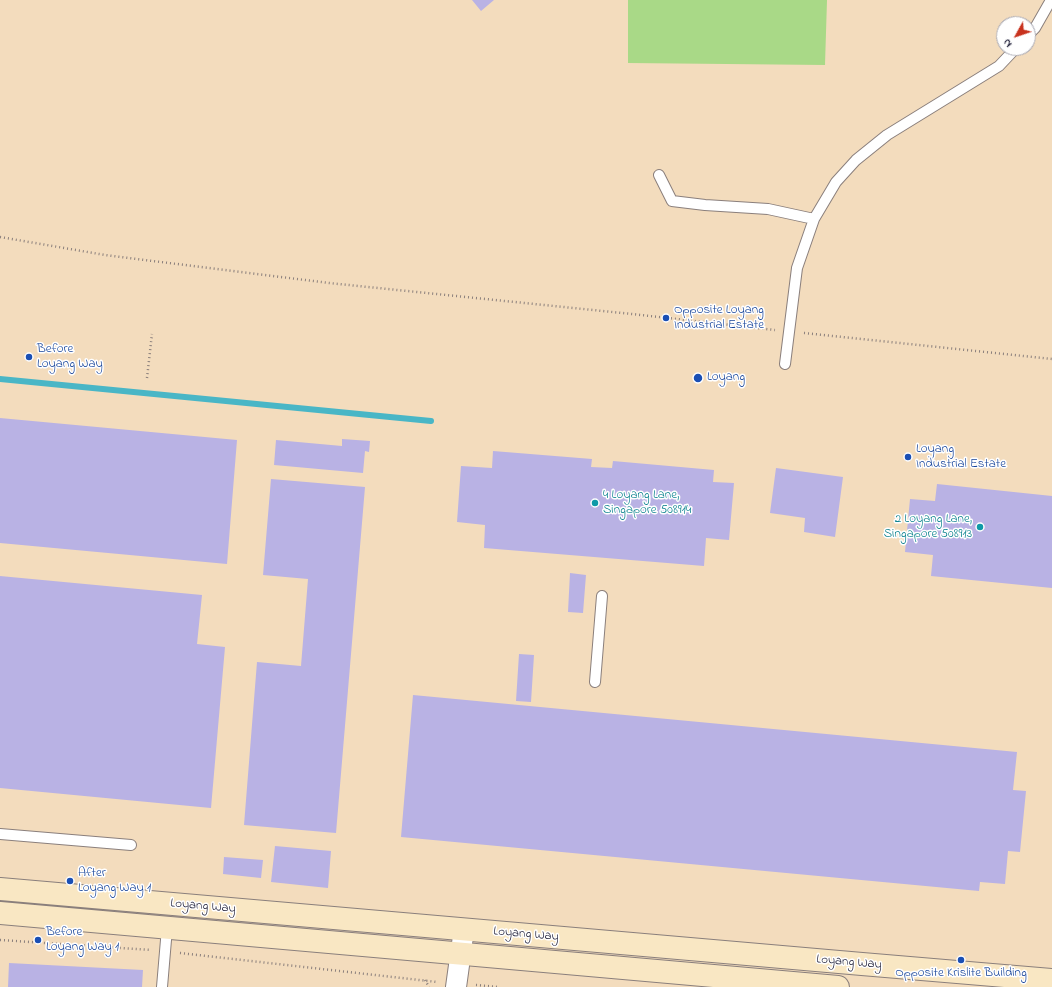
<!DOCTYPE html>
<style>
body{margin:0}
#map{position:relative;width:1052px;height:987px;overflow:hidden;background:#f3dcbd;font-family:"Indie Flower",sans-serif}
canvas{display:block}
.north{position:absolute;left:996px;top:16px;width:40px;height:40px;box-sizing:border-box;background:#fff;border:1px solid #a7a7b1;border-radius:50%;rotate:230deg;font-size:11px;font-weight:700;line-height:16px;text-align:center;color:#22223b}
.north::after{content:'';display:block;margin:auto;width:14px;height:18px;background:#c8321e;clip-path:polygon(50% 0,100% 100%,50% 72%,0 100%)}
</style>
<div id="map">
<canvas width="1052" height="987"></canvas>
<div class="north">N</div>
</div>
<script>
const context = document.querySelector('canvas').getContext('2d');
context.lineJoin = 'round';
function fillPath(path, color) {
  context.fillStyle = color;
  context.fill(path, 'evenodd');
}
function poly(rows) {
  const path = new Path2D();
  for (const r of rows) {
    path.moveTo(r[0], r[1]);
    for (let i = 2; i < r.length; i += 2) path.lineTo(r[i], r[i + 1]);
  }
  return path;
}
function stroke(path, color, width, dash) {
  context.strokeStyle = color;
  context.lineWidth = width;
  context.lineCap = dash ? 'butt' : 'round';
  context.setLineDash(dash || []);
  context.stroke(path);
}
function drawText(font, color, halo, rows, align = 'center') {
  context.font = font + ' "Indie Flower",sans-serif';
  context.lineWidth = 3;
  context.setLineDash([]);
  context.textBaseline = 'middle';
  context.strokeStyle = halo;
  context.fillStyle = color;
  for (const [text, x, y, turn = 0] of rows) {
    context.save();
    context.translate(x, y);
    context.rotate((+turn || 0) * Math.PI / 180);
    context.textAlign = isNaN(turn) ? turn : align;
    if (halo) context.strokeText(text, 0, 0);
    context.fillText(text, 0, 0);
    context.restore();
  }
}
fillPath(poly([
 [628,0,827,0,825,65,628,63]
]), '#a9d987');
stroke(poly([
 [0,379,431,421]
]), '#49b6c6', 6);
fillPath(poly([
 [472,0,494,0,481,11],
 [0,418,237,440,227,564,0,543],
 [342,439,370,441,369,452,365,451,363,473,274,465,276,440,342,446],
 [493,451,592,459,591,467,612,468,613,461,714,470,713,482,734,483,729,540,706,538,704,566,484,548,485,525,457,522,461,466,492,468],
 [776,468,843,477,835,537,804,532,805,518,770,513],
 [271,479,365,487,336,833,244,825,257,662,301,666,308,579,263,575],
 [937,484,1052,496,1052,588,931,576,933,555,905,552,910,499,935,501],
 [570,573,586,575,583,613,568,612],
 [0,576,202,595,197,644,225,647,211,808,0,788],
 [519,654,534,655,531,702,516,701],
 [413,695,1017,752,1013,790,1026,791,1020,852,1008,851,1005,884,980,882,979,891,401,837],
 [275,846,331,851,328,888,271,882],
 [224,857,263,860,261,878,223,874],
 [9,963,143,970,142,987,8,987]
]), '#b9b2e4');
const service = poly([
 [1028,35,1035,28,1051,0],
 [659,175,672,201,705,205,768,209,814,219],
 [785,364,797,268,814,219,836,182,856,160,887,135,999,66,1016,48],
 [595,682,602,596],
 [0,834,131,845],
 [162,987,167,928]
]);
const minor = poly([
 [456,987,464,929]
]);
const secondary = poly([
 [0,889,862,964,1052,980],
 [0,913,838,987]
]);
stroke(service, '#8a7f7c', 12);
stroke(minor, '#8a7f7c', 22);
stroke(secondary, '#8a7f7c', 24);
stroke(poly([
 [0,237,105,255,329,283,632,314,775,330],
 [804,333,1052,359],
 [147,378,152,334],
 [0,940,151,950],
 [180,953,437,982],
 [425,980,429,987],
 [476,985,498,987]
]), '#8a7f7c', 2.5, [1, 3]);
stroke(service, '#fff', 10);
stroke(minor, '#fff', 20);
stroke(secondary, '#f9e7c3', 22);
for (const [x, y, r, color] of [
 [666,318,4,"#1a4fb4"],
 [29,357,4,"#1a4fb4"],
 [698,378,5,"#1a4fb4"],
 [908,457,4,"#1a4fb4"],
 [595,503,4,"#0f9aa8"],
 [980,527,4,"#0f9aa8"],
 [70,881,4,"#1a4fb4"],
 [38,940,4,"#1a4fb4"],
 [961,960,4,"#1a4fb4"]
]) {
  const dot = new Path2D();
  dot.arc(x, y, r, 0, 2 * Math.PI);
  context.fillStyle = color;
  context.fill(dot);
  stroke(dot, '#fff', 1.5);
}
drawText('13px', '#164399', '#fff', [
 ["Opposite Loyang",674,311],
 ["Industrial Estate",674,326],
 ["Before",37,350],
 ["Loyang Way",37,365],
 ["Loyang",707,378],
 ["Loyang",916,450],
 ["Industrial Estate",916,465],
 ["After",78,874],
 ["Loyang Way 1",78,889],
 ["Before",46,933],
 ["Loyang Way 1",46,948],
 ["Opposite Krislite Building",961,974,"center"]
], 'left');
drawText('13px', '#0d838f', '#fff', [
 ["4 Loyang Lane,",603,496],
 ["Singapore 508914",603,511],
 ["2 Loyang Lane,",972,520,"right"],
 ["Singapore 508913",972,535,"right"]
], 'left');
drawText('13px', '#22223b', '#fff', [
 ["Loyang Way",203,907,5],
 ["Loyang Way",526,935,5],
 ["Loyang Way",849,963,5]
]);
</script>
